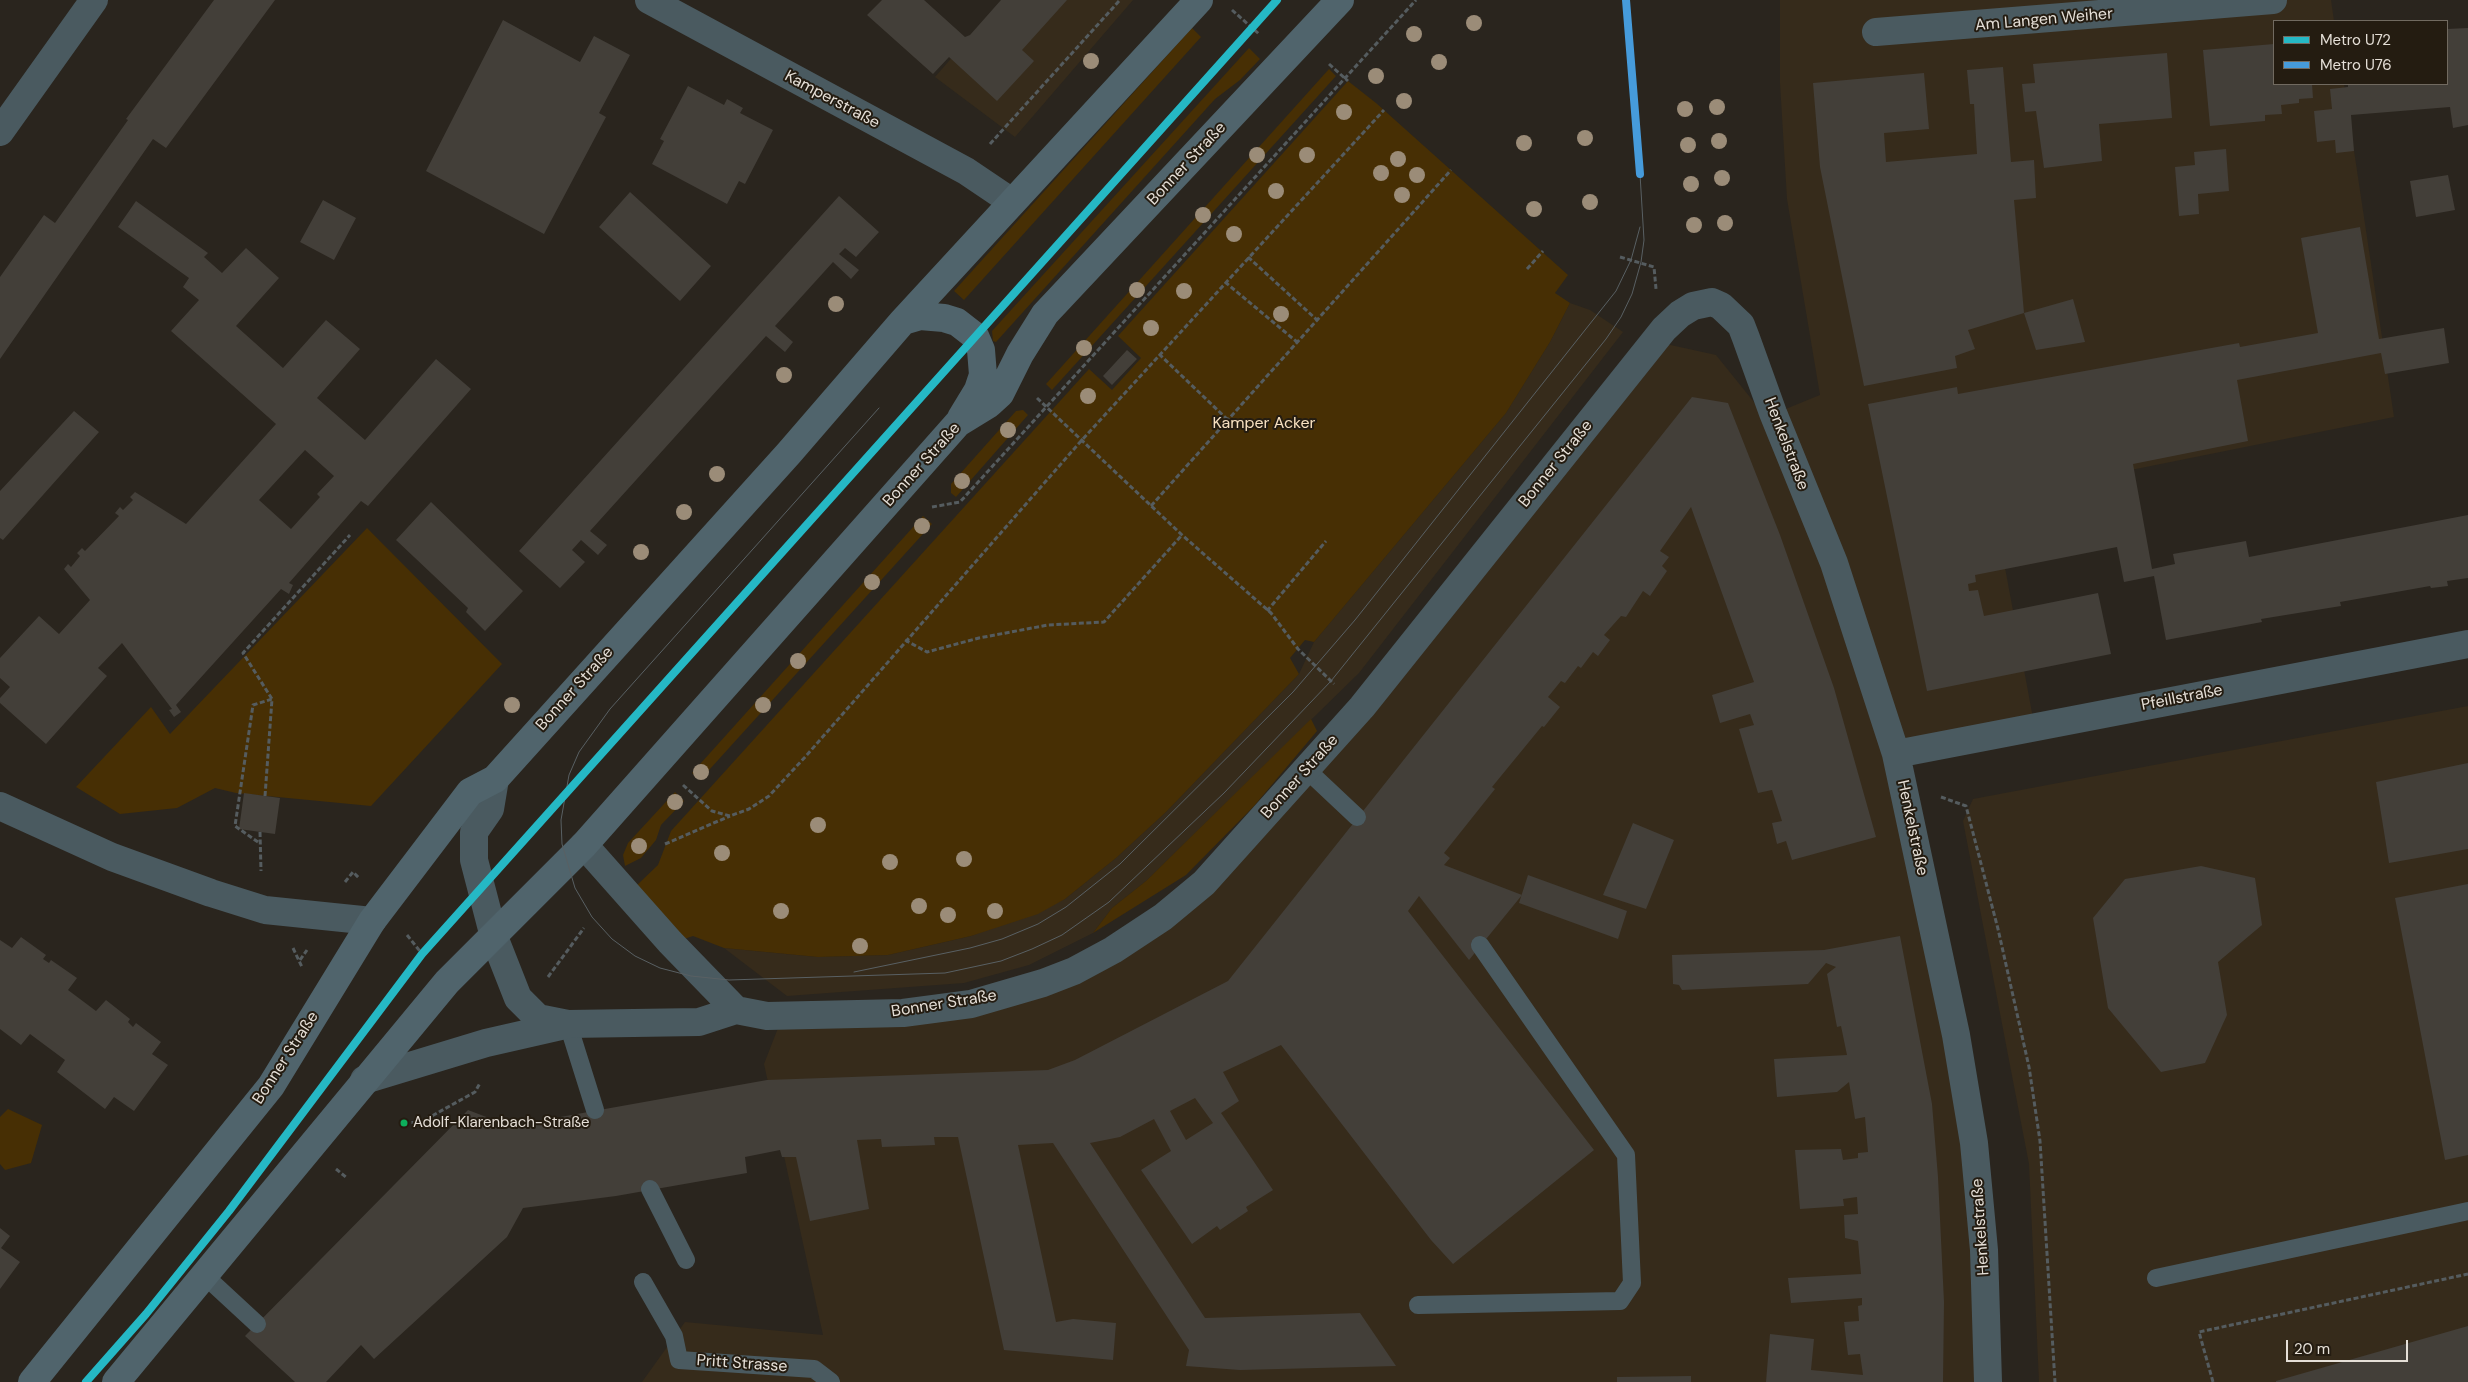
<!DOCTYPE html>
<meta charset="utf-8">
<style>
body{margin:0}
#map{position:relative;width:2468px;height:1382px;overflow:hidden;background:#2a251e;font-family:"DM Sans",sans-serif}
canvas{display:block}
.legend{position:absolute;left:2273px;top:20px;width:175px;height:65px;box-sizing:border-box;background:#241c11;border:1px solid #716a60;margin:0;padding:6px 9px;list-style:none;font-size:15px;color:#e5dfd7}
.legend li{display:flex;align-items:center;gap:10px;height:25px}
.legend b{width:25px;border:1px solid #716a60}
.scale{position:absolute;left:2286px;top:1340px;width:122px;height:22px;box-sizing:border-box;border:2px solid #e5dfd7;border-top:0;padding-left:6px;font-size:15px;line-height:18px;white-space:nowrap;color:#e5dfd7;-webkit-text-stroke:4px #241c11;paint-order:stroke}
</style>
<div id="map">
<canvas width="2468" height="1382"></canvas>
<ul class="legend">
<li><b style="height:6px;background:#25b8c5"></b>Metro U72</li>
<li><b style="height:6px;background:#469bdb"></b>Metro U76</li>
</ul>
<div class="scale">20 m</div>
</div>
<script>
const context = document.querySelector('canvas').getContext('2d');
context.lineJoin = 'round';
function fillPath(path, color) {
  context.fillStyle = color;
  context.fill(path, 'evenodd');
}
function poly(rows) {
  const path = new Path2D();
  for (const r of rows) {
    path.moveTo(r[0], r[1]);
    for (let i = 2; i < r.length; i += 2) path.lineTo(r[i], r[i + 1]);
  }
  return path;
}
function stroke(path, color, width, dash) {
  context.strokeStyle = color;
  context.lineWidth = width;
  context.lineCap = dash ? 'butt' : 'round';
  context.setLineDash(dash || []);
  context.stroke(path);
}
function drawText(font, color, halo, rows, align = 'center') {
  context.font = font + ' "DM Sans",sans-serif';
  context.lineWidth = 4;
  context.setLineDash([]);
  context.textBaseline = 'middle';
  context.strokeStyle = halo;
  context.fillStyle = color;
  for (const [text, x, y, turn = 0] of rows) {
    context.save();
    context.translate(x, y);
    context.rotate((+turn || 0) * Math.PI / 180);
    context.textAlign = isNaN(turn) ? turn : align;
    if (halo) context.strokeText(text, 0, 0);
    context.fillText(text, 0, 0);
    context.restore();
  }
}
fillPath(poly([
 [1002,0,1133,0,1015,137,935,77],
 [1780,0,2331,0,2334,21,2274,21,2274,84,2344,84,2394,417,1992,498,2033,718,1887,750,1969,1145,1979,1382,642,1382,685,1322,823,1335,764,1064,778,1028,971,1008,1158,925,1657,342,1716,355,1766,417,1820,395,1787,199,1780,83],
 [1570,303,1590,310,1623,332,1359,673,1146,881,1112,908,1093,933,1029,965,964,983,787,996,724,948,818,957,888,955,971,936,1065,899,1116,858,1166,812,1299,674,1314,642,1506,413,1550,342],
 [2468,706,2468,1382,2039,1382,2029,1164,1963,821,1973,799]
]), '#362b1b');
fillPath(poly([
 [1192,28,1201,37,964,300,954,291],
 [1249,48,1260,59,1240,80,1215,99,996,342,993,341,992,331],
 [1329,69,1336,76,1052,390,1046,384],
 [1348,81,1376,103,1568,275,1555,293,1570,303,1550,342,1506,413,1314,642,1305,640,1290,658,1299,674,1166,812,1116,858,1065,899,1038,914,971,936,888,955,818,957,724,948,693,936,684,939,636,886,658,865,671,831,1089,369,1112,390,1141,358,1118,336],
 [1023,410,1028,415,956,497,951,493,951,484,1016,411],
 [923,516,932,524,700,780,692,773],
 [367,528,502,664,371,806,236,793,215,788,177,808,120,814,76,787,151,707,170,734],
 [1311,719,1317,731,1254,806,1186,875,1093,933,1112,908,1146,881],
 [675,792,684,801,661,825,656,840,641,858,625,866,623,855,628,843],
 [8,1109,42,1125,31,1163,5,1170,0,1164,0,1117]
]), '#472f04');
fillPath(poly([
 [214,0,275,0,166,148,153,139,0,359,0,277,44,215,55,223,128,120,126,119],
 [882,0,924,0,965,37,970,35,1001,0,1067,0,1022,50,1034,61,997,101,949,57,933,74,867,15],
 [503,20,580,62,594,36,630,55,599,113,606,117,544,234,426,171],
 [2468,28,2468,125,2453,128,2450,107,2351,115,2354,151,2336,153,2335,140,2317,142,2314,111,2332,109,2330,89,2348,87,2348,84,2447,84,2447,29],
 [2274,44,2274,84,2312,84,2313,98,2299,99,2299,103,2281,105,2282,114,2265,115,2265,121,2210,126,2203,50],
 [2167,53,2172,118,2099,124,2102,161,2044,168,2036,111,2025,112,2022,84,2035,83,2033,64],
 [2003,67,2011,162,2034,160,2036,198,2014,200,2024,313,1968,330,1975,349,1955,356,1957,368,1864,386,1820,167,1813,83,1924,73,1929,129,1884,133,1886,162,1977,154,1974,104,1970,104,1967,70],
 [688,86,724,105,727,99,743,108,740,113,773,130,745,184,739,181,727,204,652,164,664,141,660,139],
 [2226,149,2229,191,2198,194,2199,214,2179,216,2175,167,2195,165,2194,152],
 [2448,175,2455,210,2416,217,2410,181],
 [630,192,711,266,680,301,599,227],
 [839,196,879,232,856,257,845,248,839,254,859,270,851,279,833,262,775,326,793,342,785,352,766,336,590,531,607,545,598,555,581,540,572,550,585,562,560,588,519,551],
 [323,200,356,218,334,260,300,242],
 [136,201,208,253,204,257,222,273,246,248,279,278,236,326,283,368,326,320,360,349,317,398,365,440,436,359,471,389,368,506,361,501,289,583,293,585,289,594,281,589,176,705,181,712,174,717,169,710,172,709,122,643,98,668,107,676,46,744,0,703,0,698,10,687,0,678,0,658,39,616,59,634,90,600,64,569,68,564,71,567,80,556,77,553,82,548,85,551,119,516,115,513,120,507,123,510,133,500,130,497,135,492,186,524,276,424,171,331,199,300,183,287,189,278,118,227],
 [305,450,334,476,317,494,320,497,291,529,259,500],
 [2360,227,2379,339,2444,328,2449,363,2385,374,2381,353,2237,380,2248,441,2133,464,2152,569,2175,564,2173,554,2246,541,2249,557,2468,515,2468,578,2447,581,2448,586,2431,588,2430,586,2340,602,2341,606,2261,619,2262,622,2166,640,2154,576,2124,582,2117,547,1975,575,1976,582,1968,584,1969,591,1978,590,1984,616,2098,593,2111,654,1927,691,1868,404,1957,387,1958,394,2239,343,2240,347,2318,333,2301,238],
 [2073,299,2085,342,2036,350,2024,313],
 [1127,350,1137,359,1112,385,1103,376],
 [1692,397,1728,403,1780,535,1834,688,1876,837,1792,860,1786,841,1777,844,1772,823,1782,821,1772,790,1758,793,1739,729,1754,725,1750,714,1720,723,1712,695,1754,682,1691,507,1660,551,1669,557,1662,566,1667,571,1650,596,1643,591,1626,617,1621,616,1604,635,1610,640,1598,656,1593,652,1581,668,1578,666,1565,683,1561,681,1548,697,1560,707,1544,727,1542,726,1492,787,1495,789,1444,853,1450,858,1444,865,1522,895,1469,960,1419,896,1408,911,1594,1150,1453,1264,1431,1240,1281,1045,1223,1072,1239,1101,1221,1113,1273,1190,1246,1207,1248,1211,1220,1230,1217,1226,1192,1244,1141,1170,1171,1151,1154,1119,1120,1137,1090,1143,1205,1318,1360,1313,1396,1366,1240,1370,1186,1366,1189,1350,1053,1143,1018,1145,1056,1322,1073,1319,1116,1323,1113,1360,1004,1350,958,1137,934,1137,935,1145,882,1147,881,1139,857,1140,869,1209,810,1221,796,1157,782,1157,780,1150,745,1157,747,1173,616,1196,523,1208,507,1237,374,1359,361,1345,326,1382,295,1382,245,1336,468,1110,510,1126,767,1080,1048,1070,1075,1060,1228,981],
 [1195,1098,1213,1123,1186,1140,1170,1111],
 [74,411,99,432,3,540,0,538,0,491],
 [431,502,523,591,485,631,466,612,468,608,396,540],
 [2468,763,2468,849,2389,863,2376,782],
 [244,793,280,798,275,834,239,829],
 [1633,823,1674,840,1646,909,1603,895],
 [2201,866,2255,878,2262,925,2218,962,2227,1015,2205,1063,2161,1072,2108,1008,2093,918,2125,879],
 [1528,875,1627,911,1618,939,1519,903],
 [2468,884,2468,1155,2445,1160,2395,898],
 [1900,936,1932,1104,1938,1177,1944,1302,1943,1382,1766,1382,1770,1334,1814,1339,1811,1370,1863,1375,1860,1354,1848,1355,1844,1322,1859,1321,1858,1306,1862,1305,1862,1298,1791,1303,1788,1278,1861,1274,1858,1241,1845,1238,1844,1215,1858,1214,1857,1197,1843,1199,1844,1206,1800,1209,1795,1150,1841,1149,1843,1160,1858,1158,1858,1153,1868,1152,1865,1117,1855,1119,1849,1082,1837,1092,1777,1097,1774,1059,1847,1055,1841,1026,1837,1027,1827,974,1836,967,1826,963,1808,984,1682,990,1679,985,1673,984,1672,955,1824,950],
 [21,937,46,955,43,959,49,963,51,960,77,978,68,990,96,1011,106,1000,130,1019,128,1022,133,1027,136,1023,161,1042,152,1054,168,1065,134,1111,114,1097,105,1109,57,1072,65,1060,30,1034,21,1045,0,1029,0,940,12,948],
 [0,1228,10,1236,1,1248,20,1262,0,1289],
 [2468,1326,2468,1382,2276,1382,2276,1381],
 [1691,1376,1691,1382,1617,1382,1617,1377]
]), '#433f39');
stroke(poly([
 [1232,10,1259,34],
 [1329,64,1348,81],
 [990,144,1120,0],
 [1248,257,1317,320],
 [1620,257,1654,267,1656,289],
 [1527,269,1543,251],
 [1225,282,1297,342],
 [1159,354,1228,420],
 [1037,398,1182,535,1271,613,1298,649,1334,684],
 [1151,506,1451,170],
 [932,507,960,502,1416,0],
 [1267,611,1326,541],
 [905,640,927,652,979,638,1048,625,1104,622,1182,535],
 [683,785,712,811,730,816,749,809,769,796,806,756,1081,441,1384,110],
 [265,796,272,699,243,653,350,535],
 [1941,797,1966,806,1998,929,2029,1067,2040,1141,2055,1382],
 [260,832,261,871],
 [258,842,235,826,253,705,272,699],
 [665,844,730,816],
 [345,882,353,872,359,878],
 [407,935,423,955],
 [293,948,302,967],
 [300,960,307,950],
 [548,977,584,928],
 [404,1123,421,1122,475,1092,480,1083],
 [336,1169,347,1178],
 [2213,1382,2199,1332,2468,1274]
]), '#555c5f', 3, [5, 2.5]);
stroke(poly([
 [1307,770,1357,817],
 [568,1024,595,1110],
 [650,1189,686,1260],
 [204,1275,257,1324],
 [2156,1278,2468,1211],
 [643,1282,674,1336,679,1360,814,1369,831,1382],
 [1418,1305,1620,1301,1632,1283,1626,1155,1480,945]
]), '#4a5a60', 18);
stroke(poly([
 [649,0,966,171,1012,202],
 [1876,32,2273,0],
 [0,132,94,0],
 [1896,754,2468,644],
 [495,779,490,809,474,832,474,860,494,937,518,998,538,1018,568,1024,699,1022,736,1010,767,1016,903,1013,971,1004,1043,983,1074,971,1113,950,1163,917,1204,883,1362,707,1664,329,1680,314,1693,306,1712,302,1721,306,1741,325,1746,338,1773,413,1834,563,1896,754,1956,1035,1974,1143,1984,1250,1988,1382],
 [0,806,112,857,211,893,265,910,372,921],
 [584,845,670,942,736,1010],
 [364,1080,486,1043,565,1025]
]), '#4a5a60', 28);
stroke(poly([
 [903,321,920,316,944,318,957,322,975,336,981,350,983,375,978,390,961,418],
 [32,1382,271,1086,372,921,470,792,495,779,789,453,903,321,1199,0],
 [116,1382,447,982,584,845,958,423,989,404,1000,394,1020,354,1045,314,1340,0]
]), '#50646c', 28);
stroke(poly([
 [879,408,610,709,579,752,569,775,561,820,562,844,575,888,592,917,612,939,635,956,660,968,691,976,729,980,945,973,1001,961,1032,949,1062,935,1109,902,1224,793,1331,681,1606,339,1621,317,1632,294,1641,262,1644,240,1640,174],
 [854,972,970,948,1002,939,1038,924,1066,907,1120,864,1293,692,1355,620,1616,291,1631,260,1640,227]
]), '#596063', 1);
stroke(poly([
 [86,1382,146,1314,229,1211,422,954,1277,0]
]), '#25b8c5', 8);
stroke(poly([
 [1626,0,1640,174]
]), '#469bdb', 8);
context.fillStyle = '#9b8c78';
for (const [x, y] of [
 [1474,23],
 [1414,34],
 [1091,61],
 [1439,62],
 [1376,76],
 [1404,101],
 [1717,107],
 [1685,109],
 [1344,112],
 [1585,138],
 [1719,141],
 [1524,143],
 [1688,145],
 [1257,155],
 [1307,155],
 [1398,159],
 [1381,173],
 [1417,175],
 [1722,178],
 [1691,184],
 [1276,191],
 [1402,195],
 [1590,202],
 [1534,209],
 [1203,215],
 [1725,223],
 [1694,225],
 [1234,234],
 [1137,290],
 [1184,291],
 [836,304],
 [1281,314],
 [1151,328],
 [1084,348],
 [784,375],
 [1088,396],
 [1008,430],
 [717,474],
 [962,481],
 [684,512],
 [922,526],
 [641,552],
 [872,582],
 [798,661],
 [512,705],
 [763,705],
 [701,772],
 [675,802],
 [818,825],
 [639,846],
 [722,853],
 [964,859],
 [890,862],
 [919,906],
 [781,911],
 [995,911],
 [948,915],
 [860,946]
]) {
  context.beginPath();
  context.arc(x, y, 8, 0, 2 * Math.PI);
  context.fill();
}
for (const [x, y, r, color] of [
 [404,1123,4.5,"#0daf5c"]
]) {
  const dot = new Path2D();
  dot.arc(x, y, r, 0, 2 * Math.PI);
  context.fillStyle = color;
  context.fill(dot);
  stroke(dot, '#241c11', 2);
}
drawText('15px', '#e5dfd7', '#241c11', [
 ["Adolf-Klarenbach-Straße",413,1123]
], 'left');
drawText('16px', '#e5dfd7', '#241c11', [
 ["Am Langen Weiher",2044,20,-5],
 ["Kamperstraße",832,100,28],
 ["Bonner Straße",1187,164,-47],
 ["Henkelstraße",1786,444,69],
 ["Bonner Straße",1556,464,-51],
 ["Bonner Straße",922,465,-48],
 ["Bonner Straße",575,689,-48],
 ["Pfeillstraße",2182,698,-11],
 ["Bonner Straße",1300,777,-48],
 ["Henkelstraße",1912,828,78],
 ["Bonner Straße",944,1004,-9],
 ["Bonner Straße",286,1058,-57],
 ["Henkelstraße",1981,1227,-94],
 ["Pritt Strasse",742,1364,4]
]);
drawText('16px', '#f8e1c1', '#241c11', [
 ["Kamper Acker",1264,424]
]);
</script>
